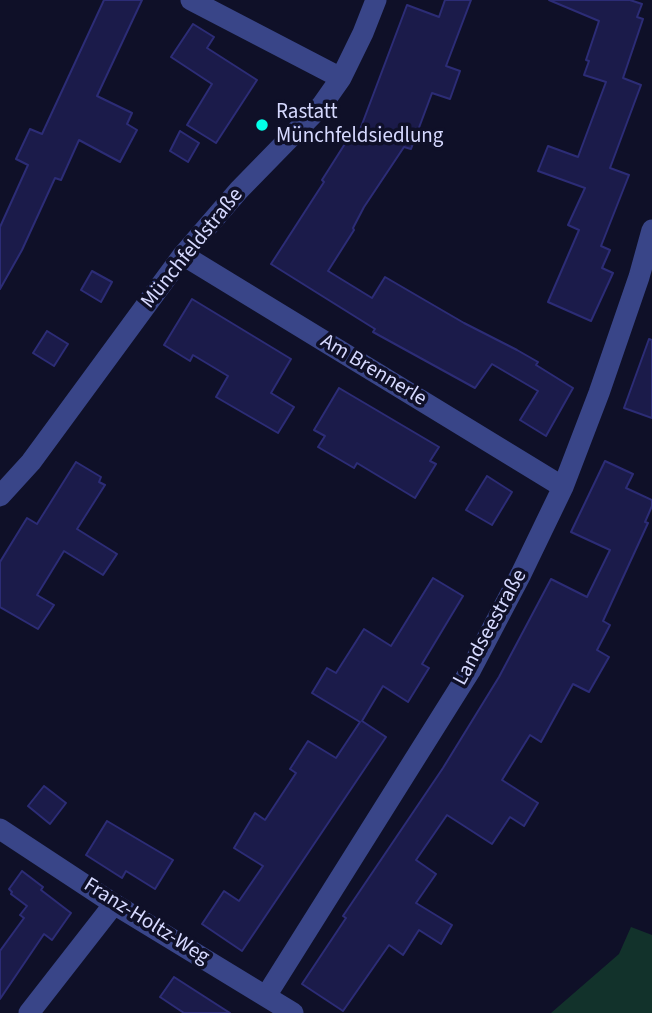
<!DOCTYPE html>
<meta charset="utf-8">
<style>
body{margin:0}
canvas{display:block;background:#0f1028}
</style>
<canvas width="652" height="1013"></canvas>
<script>
const context = document.querySelector('canvas').getContext('2d');
context.lineJoin = 'round';
function fillPath(path, color) {
  context.fillStyle = color;
  context.fill(path, 'evenodd');
}
function poly(rows) {
  const path = new Path2D();
  for (const r of rows) {
    path.moveTo(r[0], r[1]);
    for (let i = 2; i < r.length; i += 2) path.lineTo(r[i], r[i + 1]);
  }
  return path;
}
function stroke(path, color, width, dash) {
  context.strokeStyle = color;
  context.lineWidth = width;
  context.lineCap = dash ? 'butt' : 'round';
  context.setLineDash(dash || []);
  context.stroke(path);
}
function drawText(font, color, halo, rows, align = 'center') {
  context.font = font + ' "Source Sans 3",sans-serif';
  context.lineWidth = 7;
  context.setLineDash([]);
  context.textBaseline = 'middle';
  context.strokeStyle = halo;
  context.fillStyle = color;
  for (const [text, x, y, turn = 0] of rows) {
    context.save();
    context.translate(x, y);
    context.rotate((+turn || 0) * Math.PI / 180);
    context.textAlign = isNaN(turn) ? turn : align;
    if (halo) context.strokeText(text, 0, 0);
    context.fillText(text, 0, 0);
    context.restore();
  }
}
fillPath(poly([
 [631,927,652,935,652,1013,551,1013,619,954]
]), '#12322b');
const building = poly([
 [104,0,142,0,97,96,132,113,127,124,137,130,120,162,79,140,61,180,55,178,22,250,0,289,0,227,28,165,16,159,30,129,42,134,104,0],
 [445,0,471,0,446,66,460,71,450,99,432,93,411,149,404,147,364,207,353,228,354,230,328,271,372,298,385,277,464,323,517,350,538,362,536,365,573,388,546,436,520,420,538,391,492,364,475,388,373,332,375,329,271,264,324,182,322,180,348,139,355,143,407,5,439,17,445,0],
 [549,0,630,0,642,4,637,17,643,19,623,78,641,85,610,168,629,175,601,246,610,250,602,268,613,273,591,321,548,302,579,230,568,225,585,188,538,171,548,146,578,157,606,82,584,75,589,61,586,60,599,21,549,0],
 [193,24,214,37,207,48,257,80,216,143,187,125,212,84,171,57,193,24],
 [180,131,199,143,188,162,170,151,180,131],
 [92,271,112,282,101,302,81,290,92,271],
 [192,299,291,359,271,393,294,407,278,433,216,397,228,376,193,355,190,361,164,345,192,299],
 [47,331,68,344,54,366,33,353,47,331],
 [649,339,652,340,652,418,624,408,649,339],
 [339,388,439,447,430,461,436,464,415,498,357,463,354,468,318,447,325,436,314,430,339,388],
 [605,461,633,474,626,488,652,500,652,506,645,522,648,523,603,621,610,625,597,650,609,657,589,692,573,684,541,742,530,735,502,780,538,803,524,826,510,817,492,844,447,815,416,860,436,874,416,903,452,925,441,944,419,930,403,955,389,945,343,1011,302,984,346,918,343,916,443,768,499,677,551,579,587,597,610,550,571,532,605,461],
 [76,462,101,477,99,482,105,485,77,529,117,554,103,575,64,551,37,595,54,605,38,629,0,607,0,562,27,518,37,524,76,462],
 [487,476,512,492,492,525,466,510,487,476],
 [433,578,463,596,422,664,429,668,408,702,383,686,362,721,386,737,242,951,202,924,224,891,239,901,263,866,234,848,255,813,265,820,296,773,290,769,308,741,336,758,360,722,312,693,327,668,336,673,364,629,391,646,433,578],
 [44,786,66,803,50,824,28,806,44,786],
 [107,821,173,860,155,889,126,871,122,878,86,855,107,821],
 [22,871,43,887,41,890,71,913,52,940,44,934,0,999,0,951,24,918,20,915,27,906,11,894,12,892,9,889,22,871],
 [174,977,230,1013,184,1013,160,997,174,977]
]);
fillPath(building, '#1b1b4a');
stroke(building, '#2c2c76', 2);
stroke(poly([
 [191,0,341,78],
 [183,255,563,487],
 [0,496,31,462,183,255,239,190,322,105,341,78,363,33,376,0],
 [0,829,114,904,293,1013],
 [266,996,470,671,521,574,563,487,599,393,639,277,652,230],
 [29,1013,114,904]
]), '#394588', 21);
for (const [x, y, r, color] of [
 [262,125,7,"#02ffe8"]
]) {
  const dot = new Path2D();
  dot.arc(x, y, r, 0, 2 * Math.PI);
  context.fillStyle = color;
  context.fill(dot);
  stroke(dot, '#0f1028', 2.5);
}
drawText('21px', '#d6d9ff', '#0f1028', [
 ["Rastatt",276,113],
 ["Münchfeldsiedlung",276,137]
], 'left');
drawText('21px', '#d6d9ff', '#0f1028', [
 ["Münchfeldstraße",193,249,-51],
 ["Am Brennerle",373,371,31],
 ["Landseestraße",491,628,-61],
 ["Franz-Holtz-Weg",146,922,32]
]);
</script>
